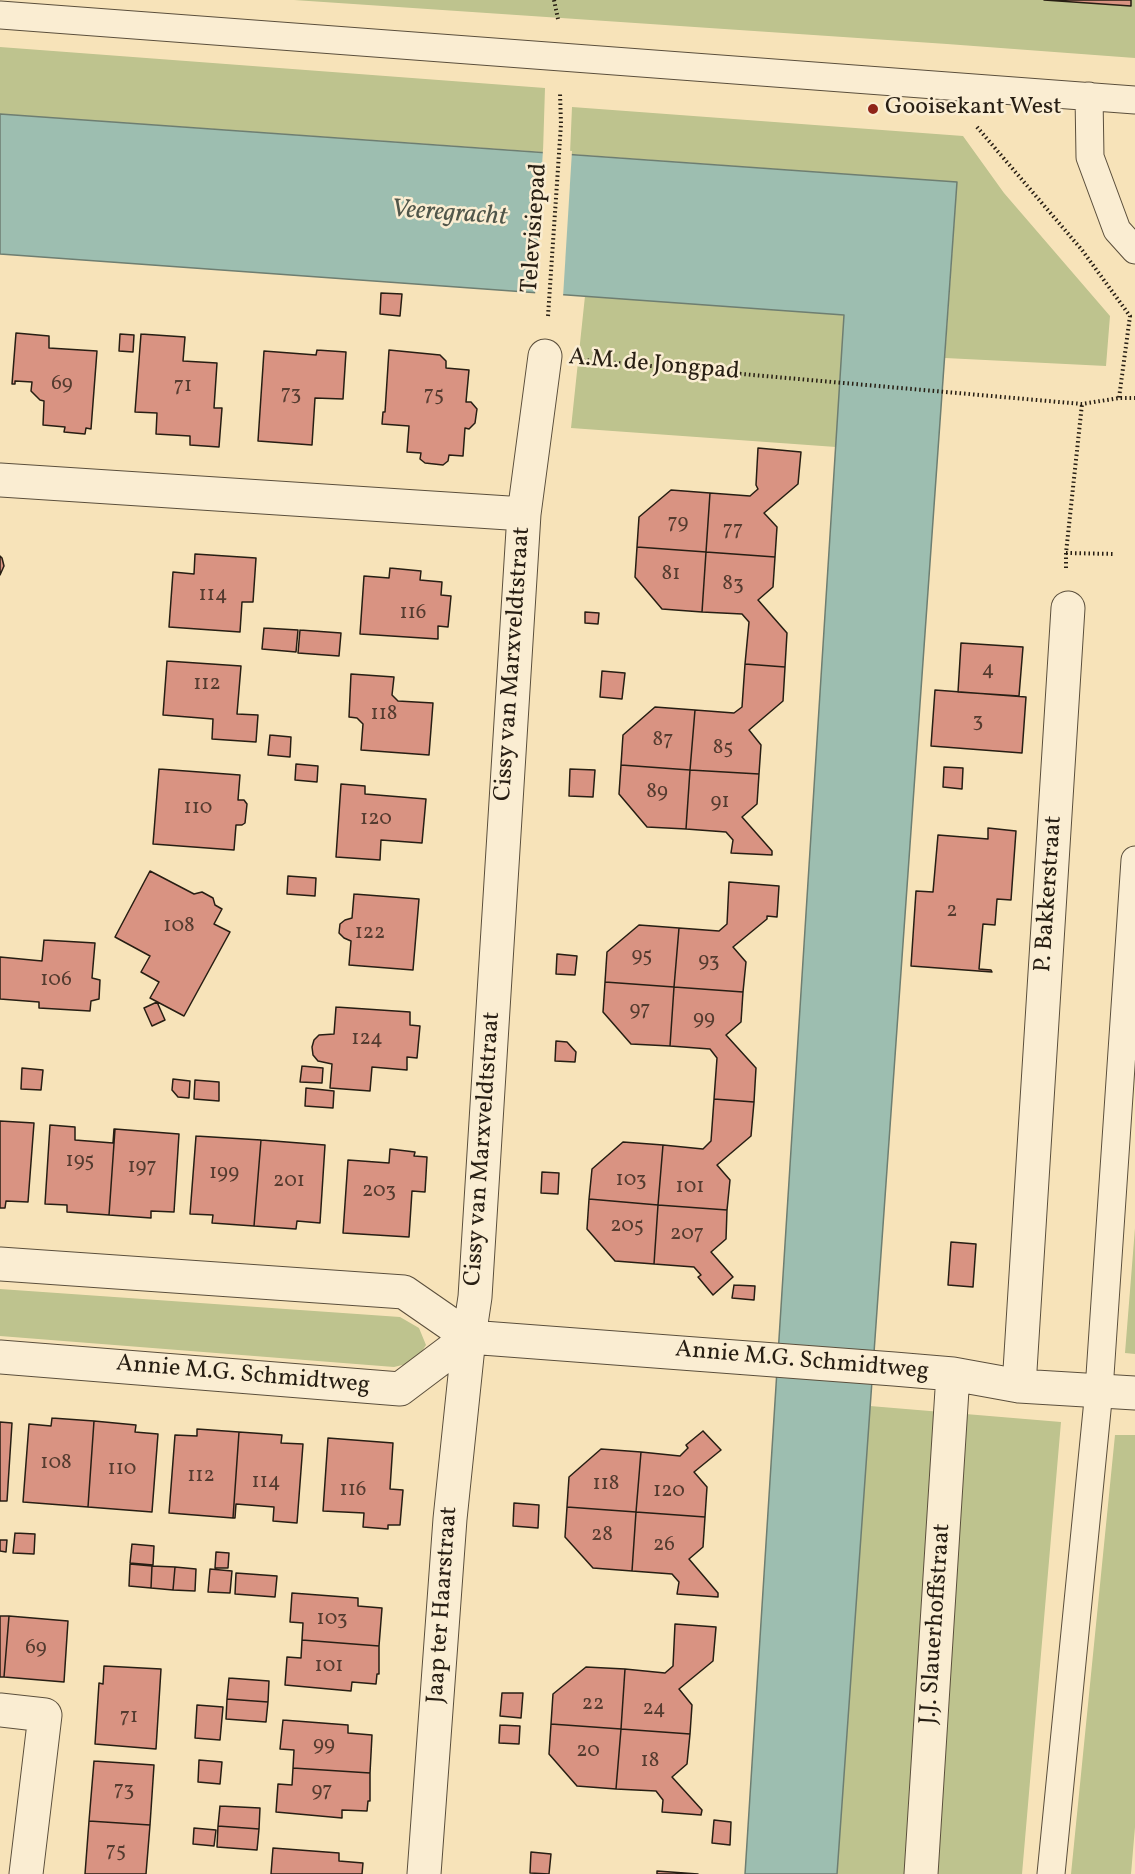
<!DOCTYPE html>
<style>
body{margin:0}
canvas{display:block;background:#f7e3b9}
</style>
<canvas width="1135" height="1874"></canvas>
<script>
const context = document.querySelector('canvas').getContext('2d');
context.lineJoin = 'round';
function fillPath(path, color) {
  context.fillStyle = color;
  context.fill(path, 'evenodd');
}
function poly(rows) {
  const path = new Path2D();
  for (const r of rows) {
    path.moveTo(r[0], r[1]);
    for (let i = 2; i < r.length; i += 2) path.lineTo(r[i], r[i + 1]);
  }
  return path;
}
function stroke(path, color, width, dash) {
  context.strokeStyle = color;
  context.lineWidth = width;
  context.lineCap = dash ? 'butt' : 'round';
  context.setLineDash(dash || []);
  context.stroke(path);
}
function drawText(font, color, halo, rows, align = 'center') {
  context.font = font + ' Vollkorn,serif';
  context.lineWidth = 5;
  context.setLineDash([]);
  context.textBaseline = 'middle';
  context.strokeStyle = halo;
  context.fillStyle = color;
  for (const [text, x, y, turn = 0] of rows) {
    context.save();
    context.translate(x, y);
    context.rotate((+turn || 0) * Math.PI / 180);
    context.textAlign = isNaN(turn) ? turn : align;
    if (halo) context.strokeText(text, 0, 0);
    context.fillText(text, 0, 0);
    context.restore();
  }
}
fillPath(poly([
 [294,0,1135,0,1135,58,947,44],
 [0,47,545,88,543,152,0,114],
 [572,107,963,136,1004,193,1110,316,1106,366,945,358,957,182,570,154],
 [585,296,844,315,836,447,571,428],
 [1135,1228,1135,1354,1125,1353],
 [0,1289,400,1317,419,1328,426,1345,415,1362,394,1367,0,1336],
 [870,1406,1061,1422,1022,1874,837,1874],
 [1115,1435,1135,1435,1135,1827,1131,1874,1071,1874]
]), '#bec38e');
const water = poly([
 [0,114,957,182,837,1874,745,1874,844,315,0,254,0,114]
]);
fillPath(water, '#9dbeb0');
stroke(water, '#6e7e71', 1.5);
fillPath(poly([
 [543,149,572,151,563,297,535,296]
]), '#f7e3b9');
const building = poly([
 [1044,0,1131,0,1131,6,1044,0],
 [381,293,402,294,400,316,380,314,381,293],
 [16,333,49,336,49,348,97,351,91,429,86,428,85,434,64,432,65,427,43,425,44,401,40,400,31,391,32,382,15,381,15,384,12,384,16,333],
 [120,334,134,335,133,352,119,351,120,334],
 [141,334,185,337,183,361,217,363,214,408,222,408,219,447,190,445,190,436,156,434,157,413,135,412,141,334],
 [317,350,346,352,343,399,315,398,312,445,258,441,264,351,316,355,317,350],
 [389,350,440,355,446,361,446,368,469,370,466,402,471,402,477,409,475,423,469,429,465,428,463,456,449,455,448,461,443,465,425,463,420,459,421,453,407,452,409,426,382,424,383,412,385,412,389,350],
 [758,448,801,452,798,484,764,513,777,527,775,557,706,552,710,493,750,496,758,489,756,485,758,448],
 [671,490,710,493,706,552,637,547,639,517,671,490],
 [637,547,706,552,702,612,662,609,635,577,637,547],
 [706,552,775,557,773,587,758,600,787,633,785,667,745,664,749,622,742,614,702,612,706,552],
 [195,554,256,558,253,602,242,602,240,632,169,627,173,572,194,574,195,554],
 [0,556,2,558,4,566,0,575,0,556],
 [390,568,421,571,420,580,442,582,441,595,451,596,448,627,438,626,438,639,360,634,364,576,389,578,390,568],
 [585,612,599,613,598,624,585,623,585,612],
 [264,628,298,630,296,652,262,649,264,628],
 [300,630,341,633,339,656,298,653,300,630],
 [961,643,1023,647,1019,696,958,692,961,643],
 [167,661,241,666,237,714,258,715,256,742,212,739,213,719,163,715,167,661],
 [745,664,785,667,783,701,749,730,761,745,759,774,690,770,695,710,734,713,742,707,745,664],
 [602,671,625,673,622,699,600,697,602,671],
 [351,674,394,677,392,695,398,701,433,703,429,755,361,750,363,724,357,718,349,717,351,674],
 [935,690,1026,697,1022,753,931,746,935,690],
 [655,707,695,710,690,770,621,765,623,735,655,707],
 [270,735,291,737,290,757,268,755,270,735],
 [296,764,318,766,317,782,295,780,296,764],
 [621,765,690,770,686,829,647,827,619,794,621,765],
 [944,767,963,768,962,789,943,787,944,767],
 [159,769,240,775,238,800,244,800,247,804,245,823,242,825,236,825,234,850,153,844,159,769],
 [570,769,595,770,593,797,569,796,570,769],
 [690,770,759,774,757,804,742,817,772,851,772,855,731,853,733,840,726,832,686,829,690,770],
 [341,784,365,786,365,794,426,799,422,843,381,840,380,860,336,857,341,784],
 [988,828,1016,831,1011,900,997,899,995,925,983,924,979,969,991,970,992,972,911,966,916,891,933,892,938,835,988,839,988,828],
 [150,871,194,894,202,892,213,898,215,905,222,909,214,924,230,932,184,1016,150,998,159,982,141,972,150,956,115,937,150,871],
 [288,876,316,878,315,896,287,894,288,876],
 [729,882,779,886,777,917,767,916,767,919,733,947,746,962,743,992,674,987,679,928,719,931,727,924,729,882],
 [354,894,419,899,413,970,349,965,351,941,344,938,339,933,340,924,345,920,352,918,354,894],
 [639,925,679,928,674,987,605,982,607,952,639,925],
 [44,940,95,943,92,978,100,980,99,999,91,1001,90,1011,39,1008,39,1002,0,999,0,957,42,961,44,940],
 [557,954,577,956,575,975,556,974,557,954],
 [605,982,674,987,670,1046,631,1044,603,1012,605,982],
 [674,987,743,992,741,1022,726,1035,756,1068,754,1102,714,1099,717,1058,710,1049,670,1046,674,987],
 [157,1002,165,1020,152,1026,144,1008,157,1002],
 [336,1007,410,1012,410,1025,420,1026,417,1058,407,1057,407,1070,372,1067,370,1091,330,1088,332,1064,318,1061,313,1055,312,1047,314,1040,319,1035,334,1034,336,1007],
 [556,1041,567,1042,576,1052,575,1062,555,1061,556,1041],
 [302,1066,323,1068,322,1083,300,1082,302,1066],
 [22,1068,43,1070,41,1090,21,1089,22,1068],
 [173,1079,190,1081,189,1098,178,1097,172,1090,173,1079],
 [195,1080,219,1082,219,1101,194,1099,195,1080],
 [306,1088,334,1091,333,1108,305,1106,306,1088],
 [714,1099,754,1102,751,1136,717,1165,730,1180,727,1210,658,1205,663,1145,703,1149,711,1141,714,1099],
 [0,1121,34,1123,28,1202,6,1201,5,1208,0,1208,0,1121],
 [50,1125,75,1127,75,1140,113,1143,114,1129,115,1129,109,1215,67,1212,67,1205,45,1204,50,1125],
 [115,1129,179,1134,174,1212,151,1211,151,1218,109,1215,115,1129],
 [196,1136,261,1140,254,1226,212,1223,213,1215,190,1214,196,1136],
 [261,1140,325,1145,320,1223,297,1221,296,1229,254,1226,261,1140],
 [623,1142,663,1145,658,1205,589,1199,592,1169,623,1142],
 [390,1149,415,1152,414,1156,427,1157,425,1192,412,1191,409,1237,343,1233,348,1160,389,1163,390,1149],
 [542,1172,559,1173,558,1194,541,1193,542,1172],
 [589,1199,658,1205,654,1264,615,1261,587,1229,589,1199],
 [658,1205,727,1210,726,1239,711,1252,733,1277,713,1295,698,1277,701,1275,694,1267,654,1264,658,1205],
 [951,1242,976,1244,973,1287,948,1285,951,1242],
 [734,1285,755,1286,754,1300,732,1298,734,1285],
 [52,1418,94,1421,88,1507,23,1502,29,1424,51,1426,52,1418],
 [94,1421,136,1425,135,1432,158,1434,152,1512,88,1507,94,1421],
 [0,1422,12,1423,7,1501,0,1501,0,1422],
 [197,1429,239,1432,233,1518,169,1513,175,1435,197,1436,197,1429],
 [703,1431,721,1450,694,1472,707,1487,705,1517,636,1512,641,1452,680,1456,688,1448,686,1445,703,1431],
 [239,1432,282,1435,281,1443,303,1444,297,1523,273,1521,274,1507,236,1504,235,1518,233,1518,239,1432],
 [328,1438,393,1443,390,1489,403,1490,400,1525,388,1525,388,1529,363,1527,364,1513,323,1511,328,1438],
 [601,1449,641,1452,636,1512,567,1507,569,1477,601,1449],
 [514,1503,539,1505,538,1528,513,1526,514,1503],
 [567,1507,636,1512,632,1571,593,1568,565,1537,567,1507],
 [636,1512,705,1517,703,1547,689,1559,718,1593,718,1597,677,1594,679,1582,672,1574,632,1571,636,1512],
 [15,1533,35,1534,34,1554,13,1553,15,1533],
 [0,1540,7,1540,6,1552,0,1551,0,1540],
 [132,1544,154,1546,153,1565,130,1563,132,1544],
 [216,1552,229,1553,228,1568,215,1568,216,1552],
 [130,1564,152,1566,151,1588,129,1586,130,1564],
 [152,1566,175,1567,173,1590,151,1588,152,1566],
 [175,1567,196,1569,195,1591,173,1590,175,1567],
 [210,1569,232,1571,230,1593,208,1592,210,1569],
 [236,1573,277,1576,275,1597,235,1594,236,1573],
 [292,1593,358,1598,358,1606,382,1608,379,1646,302,1640,303,1623,290,1622,292,1593],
 [0,1616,9,1616,4,1677,0,1677,0,1616],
 [9,1616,68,1621,64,1682,4,1677,9,1616],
 [675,1624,716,1627,713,1661,679,1689,692,1705,690,1734,621,1729,625,1669,665,1673,673,1666,675,1624],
 [302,1640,379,1646,379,1674,377,1674,376,1684,352,1682,351,1691,285,1685,287,1657,301,1658,302,1640],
 [104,1666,161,1669,156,1749,95,1744,99,1683,103,1684,104,1666],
 [586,1667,625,1669,621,1729,551,1724,553,1694,586,1667],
 [229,1678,269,1681,268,1702,227,1699,229,1678],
 [502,1693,523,1693,521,1718,500,1716,502,1693],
 [227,1699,268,1702,266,1722,226,1719,227,1699],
 [197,1705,223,1707,220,1740,195,1738,197,1705],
 [283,1720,348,1725,348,1733,372,1735,370,1773,293,1768,294,1750,280,1749,283,1720],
 [551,1724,621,1729,616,1789,577,1786,549,1754,551,1724],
 [500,1725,520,1726,519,1744,499,1743,500,1725],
 [621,1729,690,1734,687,1764,672,1777,702,1810,701,1815,662,1812,663,1800,656,1791,616,1789,621,1729],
 [199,1760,222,1762,220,1784,198,1782,199,1760],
 [94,1761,154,1765,150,1825,89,1821,94,1761],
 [293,1768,370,1773,370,1801,368,1801,367,1811,342,1810,342,1818,276,1812,278,1784,292,1785,293,1768],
 [220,1806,260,1808,259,1829,218,1826,220,1806],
 [714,1820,731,1822,730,1845,712,1843,714,1820],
 [89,1821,150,1825,146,1874,85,1874,89,1821],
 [218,1826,259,1829,257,1850,217,1847,218,1826],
 [194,1828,216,1830,214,1846,193,1844,194,1828],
 [273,1848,339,1853,339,1861,363,1863,362,1874,271,1874,273,1848],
 [531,1852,551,1854,549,1874,530,1873,531,1852],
 [657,1871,698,1874,657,1874,657,1871]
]);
fillPath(building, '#d99382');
stroke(building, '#271e13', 1.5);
const service = poly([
 [0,15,1135,100],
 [1089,96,1090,157,1117,230,1135,250],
 [1051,1874,1099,1390,1135,860]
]);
const minor = poly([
 [0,480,524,514,475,1297,469,1337,450,1519,424,1874],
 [524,514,545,356],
 [0,1264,404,1292,469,1337,894,1369,953,1374,1019,1386,1135,1393],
 [0,1357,400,1389,469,1337],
 [1019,1386,1068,608],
 [0,1710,45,1715,26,1874],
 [921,1874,953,1374]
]);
stroke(service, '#5b4f3c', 29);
stroke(minor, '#5b4f3c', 35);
stroke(poly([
 [554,0,558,19],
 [977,127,1082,250,1130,316,1119,398],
 [548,316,561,124,560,93],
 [583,360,1082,404,1119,398,1135,398],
 [1066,553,1115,554],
 [1066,568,1066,553,1082,404]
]), '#271e13', 4, [1.5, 3]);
stroke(service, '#faedd2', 27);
stroke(minor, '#faedd2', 33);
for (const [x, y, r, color] of [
 [873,109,6,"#8f2418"]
]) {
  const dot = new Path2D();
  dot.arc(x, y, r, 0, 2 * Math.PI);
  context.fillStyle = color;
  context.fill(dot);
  stroke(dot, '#faedd2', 2);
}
drawText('21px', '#543b2f', null, [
 ["69",62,385],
 ["71",183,387],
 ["73",291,395],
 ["75",434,396],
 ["79",678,524],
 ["77",733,531],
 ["81",671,575],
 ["83",733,585],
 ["114",213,596],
 ["116",413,614],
 ["4",988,671],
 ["112",207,685],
 ["118",384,715],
 ["3",978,722],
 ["87",663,741],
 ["85",723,749],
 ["89",657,793],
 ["91",720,803],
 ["110",198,809],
 ["120",376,820],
 ["2",952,912],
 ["108",179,927],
 ["122",370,934],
 ["95",642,957],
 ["93",709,962],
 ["106",56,981],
 ["97",640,1011],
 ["99",704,1020],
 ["124",367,1040],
 ["195",80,1162],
 ["197",142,1168],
 ["199",224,1174],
 ["103",631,1181],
 ["201",289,1182],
 ["101",690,1188],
 ["203",379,1192],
 ["205",627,1227],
 ["207",687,1235],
 ["108",56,1464],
 ["110",122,1470],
 ["112",201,1477],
 ["114",266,1483],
 ["118",606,1485],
 ["116",353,1491],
 ["120",669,1492],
 ["28",602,1536],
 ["26",664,1546],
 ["103",332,1620],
 ["69",36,1649],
 ["101",329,1667],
 ["22",593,1705],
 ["24",654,1710],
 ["71",129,1718],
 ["99",324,1746],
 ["20",588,1752],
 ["18",650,1762],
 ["73",124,1791],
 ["97",322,1792],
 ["75",116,1852]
]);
drawText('24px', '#271e13', '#faedd2', [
 ["Gooisekant West",885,109]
], 'left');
drawText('24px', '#271e13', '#faedd2', [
 ["Televisiepad",536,228,-86],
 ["A.M. de Jongpad",654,366,5],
 ["Cissy van Marxveldtstraat",514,664,-86],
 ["P. Bakkerstraat",1050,894,-86],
 ["Cissy van Marxveldtstraat",484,1149,-86],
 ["Annie M.G. Schmidtweg",802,1362,5],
 ["Annie M.G. Schmidtweg",243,1376,5],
 ["Jaap ter Haarstraat",444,1605,-86],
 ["J.J. Slauerhoffstraat",937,1624,-86]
]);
drawText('italic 26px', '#50564a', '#faedd2', [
 ["Veeregracht",449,215,4]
]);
</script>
